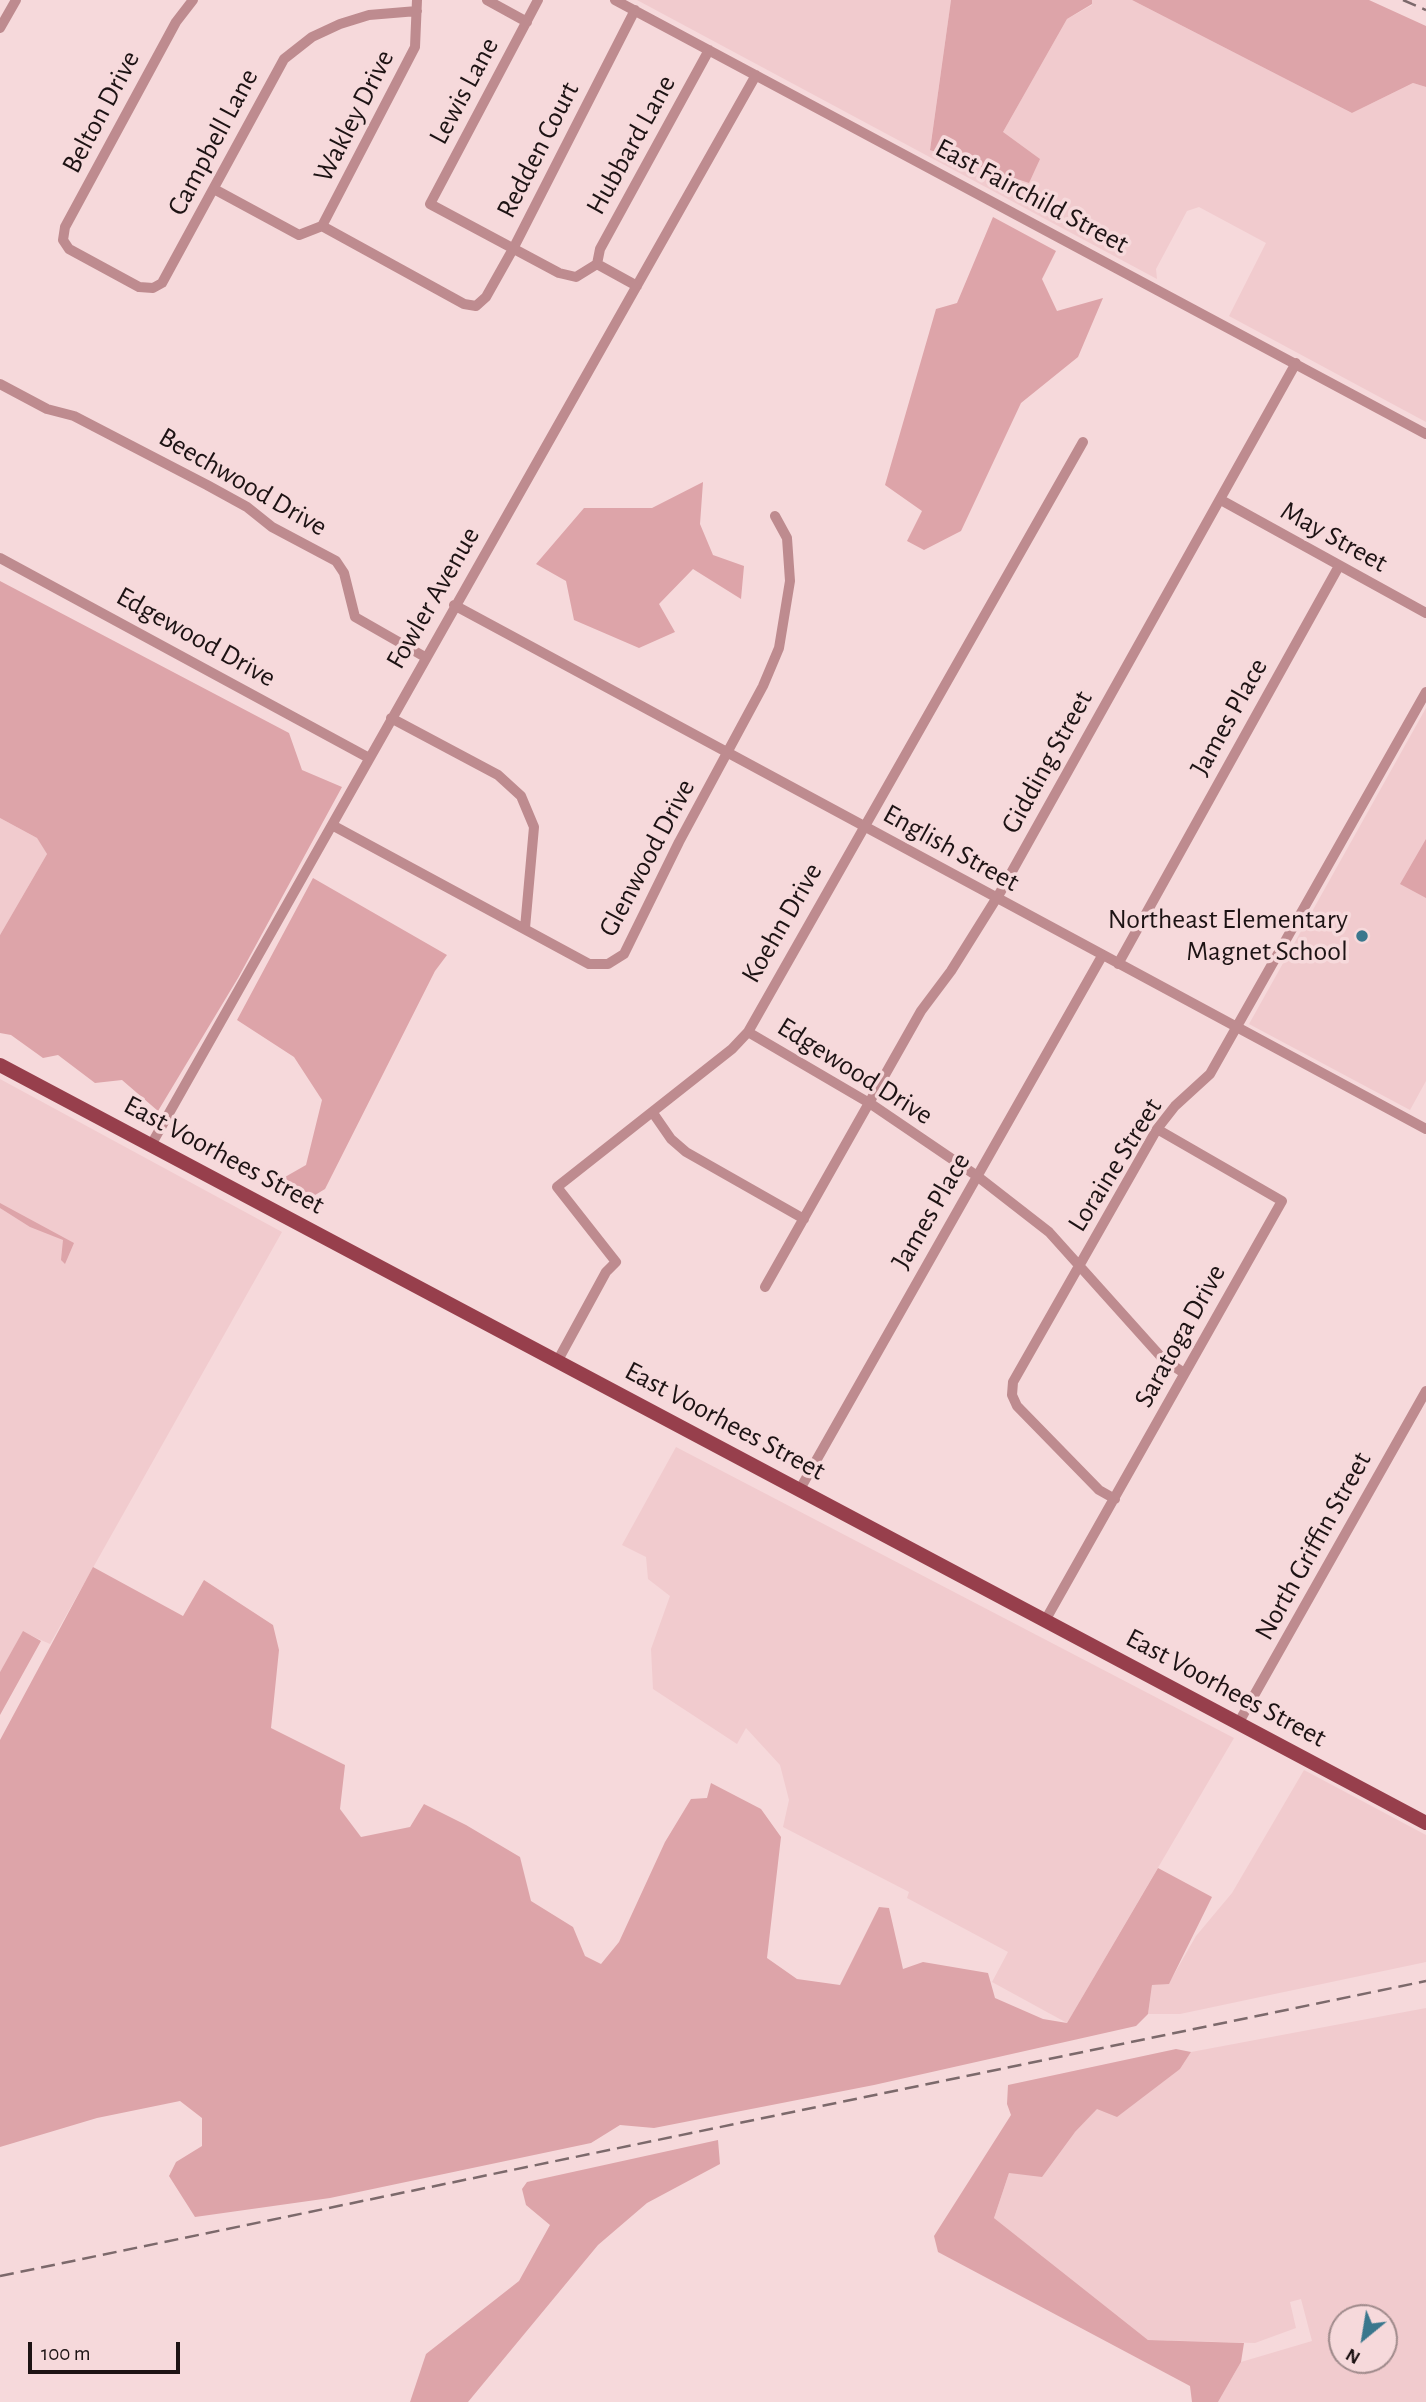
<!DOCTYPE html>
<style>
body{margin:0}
#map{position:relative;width:1426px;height:2402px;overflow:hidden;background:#f6d9db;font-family:"Alegreya Sans",sans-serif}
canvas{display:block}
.north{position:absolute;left:1328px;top:2304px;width:70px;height:70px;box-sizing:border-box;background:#f6d9db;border:2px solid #9f8a8b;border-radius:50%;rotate:210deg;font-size:19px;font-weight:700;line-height:28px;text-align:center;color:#1d1314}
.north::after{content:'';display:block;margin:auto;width:24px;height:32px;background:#3a778d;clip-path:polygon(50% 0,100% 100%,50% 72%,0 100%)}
.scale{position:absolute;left:28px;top:2342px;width:152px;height:32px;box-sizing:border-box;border:4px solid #1d1314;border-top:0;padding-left:9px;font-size:21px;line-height:24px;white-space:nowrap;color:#1d1314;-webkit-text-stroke:5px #f6d9db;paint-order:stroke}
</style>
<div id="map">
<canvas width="1426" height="2402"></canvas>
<div class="north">N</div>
<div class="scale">100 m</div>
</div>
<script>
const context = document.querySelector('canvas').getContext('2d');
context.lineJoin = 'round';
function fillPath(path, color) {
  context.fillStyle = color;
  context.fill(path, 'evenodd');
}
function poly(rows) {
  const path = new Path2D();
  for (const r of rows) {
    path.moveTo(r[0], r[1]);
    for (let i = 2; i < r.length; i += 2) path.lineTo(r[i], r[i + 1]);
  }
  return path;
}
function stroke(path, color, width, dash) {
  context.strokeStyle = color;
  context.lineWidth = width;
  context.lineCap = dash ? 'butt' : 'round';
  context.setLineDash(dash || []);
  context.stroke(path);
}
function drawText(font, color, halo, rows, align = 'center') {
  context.font = font + ' "Alegreya Sans",sans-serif';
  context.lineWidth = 7;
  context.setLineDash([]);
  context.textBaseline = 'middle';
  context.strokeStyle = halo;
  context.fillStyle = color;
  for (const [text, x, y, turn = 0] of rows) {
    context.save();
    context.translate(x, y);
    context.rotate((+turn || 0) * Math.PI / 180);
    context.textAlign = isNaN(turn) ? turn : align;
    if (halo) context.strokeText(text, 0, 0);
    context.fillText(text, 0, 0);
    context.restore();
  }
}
fillPath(poly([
 [637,0,951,0,930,149,1003,132,1067,19,1092,5,1092,0,1132,0,1352,113,1413,83,1426,87,1426,422,1229,316,1266,243,1199,207,1187,211,1156,269,1157,279],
 [1426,708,1426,1081,1410,1110,1249,1024],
 [0,818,37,838,47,854,0,935],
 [0,1079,282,1232,50,1644,23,1632,0,1672],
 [676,1447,1234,1738,1067,2023,992,1982,1008,1952,907,1898,909,1892,783,1827,789,1800,780,1765,746,1728,737,1744,653,1689,651,1649,670,1596,648,1579,646,1557,622,1545],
 [1304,1770,1426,1835,1426,1962,1180,2014,1148,2014,1152,1985,1169,1983,1196,1936,1232,1893],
 [1426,2008,1426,2402,1218,2402,1241,2362,1312,2341,1301,2299,1290,2302,1296,2328,1255,2343,1148,2340,994,2218,1009,2173,1075,2132,1097,2108,1180,2069,1191,2052],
 [1342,2318,1384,2318,1384,2360,1342,2360]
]), '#f1cbce');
fillPath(poly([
 [951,0,1092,0,1092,4,1067,19,1003,132,1040,159,1029,183,930,150],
 [1132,0,1369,0,1426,26,1426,87,1413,83,1352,113],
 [993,217,1056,251,1042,279,1057,311,1103,298,1078,357,1021,403,961,531,924,550,907,541,922,511,885,485,936,309,957,303],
 [703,482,700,524,713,555,744,566,741,599,693,569,659,604,675,632,639,648,574,620,566,581,536,564,584,508,652,508],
 [0,581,289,733,302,770,342,787,238,978,158,1111,122,1080,95,1083,58,1055,43,1058,11,1035,0,1033,0,935,47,854,37,838,0,818],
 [1426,839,1426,898,1400,884],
 [313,878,447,955,435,971,325,1189,302,1203,278,1181,306,1165,322,1100,294,1057,237,1020],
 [0,1203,74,1243,65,1264,61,1260,63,1240,30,1227,0,1208],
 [93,1567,183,1616,204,1580,273,1625,279,1650,271,1728,345,1765,340,1809,361,1837,410,1827,424,1804,466,1825,520,1857,531,1901,573,1927,585,1956,601,1964,619,1942,665,1842,691,1799,707,1798,711,1783,761,1809,781,1837,767,1958,797,1979,840,1985,879,1907,889,1908,903,1969,923,1962,988,1973,995,1998,1043,2019,1067,2023,1158,1868,1212,1897,1169,1984,1152,1985,1148,2014,1136,2026,874,2085,654,2128,620,2125,591,2143,330,2198,195,2217,169,2176,176,2162,202,2146,202,2118,180,2101,97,2118,0,2147,0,1740],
 [23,1631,41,1641,0,1715,0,1672],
 [1176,2049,1191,2052,1180,2069,1117,2117,1097,2109,1075,2132,1042,2177,1009,2173,994,2218,1148,2340,1244,2343,1241,2362,1218,2402,1192,2402,1190,2386,938,2252,934,2236,1011,2115,1007,2104,1008,2085],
 [718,2140,720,2164,647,2203,598,2245,468,2402,410,2402,426,2354,519,2281,550,2225,526,2205,522,2189,527,2182]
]), '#dda4a9');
stroke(poly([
 [193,0,176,22,65,227,63,240,69,249,139,287,153,288,162,283,284,59,312,37,340,24,369,15,417,11],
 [487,0,527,22],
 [538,0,430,204,559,273,576,277,597,264,637,286],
 [615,0,1426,434],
 [0,28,16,0],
 [214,189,299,235,322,226,415,47,417,0],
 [322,226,464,304,476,306,486,297,513,249,635,10],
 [597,264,600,249,709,50],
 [0,384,47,409,74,416,207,485,247,507,272,527,336,561,344,573,355,617,425,657],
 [1221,500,1426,613],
 [0,558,369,758],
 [454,605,1426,1129],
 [391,718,498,775,521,796,534,827,525,928],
 [332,825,589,964,608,964,624,954,679,842,763,686,779,648,790,581,787,538,775,516],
 [1118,964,1339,566],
 [748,1032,871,1104,977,1176,1049,1232,1163,1359,1184,1373],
 [653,1113,671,1139,686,1152,804,1219],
 [151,1145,756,75],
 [765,1287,921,1011,951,971,1001,891,1296,363],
 [558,1360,606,1272,616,1262,557,1187,732,1049,748,1032,1083,442],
 [800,1489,1102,956],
 [1115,1499,1099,1490,1017,1406,1012,1395,1013,1382,1157,1129,1175,1106,1210,1074,1426,692],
 [1046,1619,1282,1201,1157,1129],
 [1239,1722,1426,1391]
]), '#be8b8f', 10);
stroke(poly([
 [0,1065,1426,1823]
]), '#973f4c', 14);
stroke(poly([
 [1403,0,1426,10],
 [0,2276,1426,1981]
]), '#7c696b', 2.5, [14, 7]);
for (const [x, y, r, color] of [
 [1362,936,7,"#3a778d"]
]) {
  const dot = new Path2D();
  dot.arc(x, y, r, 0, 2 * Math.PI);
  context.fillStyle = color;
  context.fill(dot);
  stroke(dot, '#f6d9db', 2.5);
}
drawText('28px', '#1d1314', '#f6d9db', [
 ["Lewis Lane",464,91,-62],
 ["Belton Drive",101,112,-62],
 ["Wakley Drive",354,116,-63],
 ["Campbell Lane",213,142,-62],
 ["Hubbard Lane",631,145,-61],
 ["Redden Court",538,150,-63],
 ["East Fairchild Street",1032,196,28],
 ["Beechwood Drive",243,482,30],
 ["May Street",1334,537,29],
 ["Fowler Avenue",433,598,-60],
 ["Edgewood Drive",196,637,29],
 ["James Place",1229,717,-61],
 ["Gidding Street",1047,762,-61],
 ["English Street",951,848,29],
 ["Glenwood Drive",647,858,-62],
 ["Koehn Drive",782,923,-60],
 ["Edgewood Drive",855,1071,32],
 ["East Voorhees Street",224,1155,28],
 ["Loraine Street",1115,1165,-58],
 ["James Place",931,1211,-60],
 ["Saratoga Drive",1180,1336,-61],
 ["East Voorhees Street",725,1421,28],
 ["North Griffin Street",1313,1546,-61],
 ["East Voorhees Street",1226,1688,28]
]);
drawText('28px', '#1d1314', '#f6d9db', [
 ["Northeast Elementary",1348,920],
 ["Magnet School",1348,952]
], 'right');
</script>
